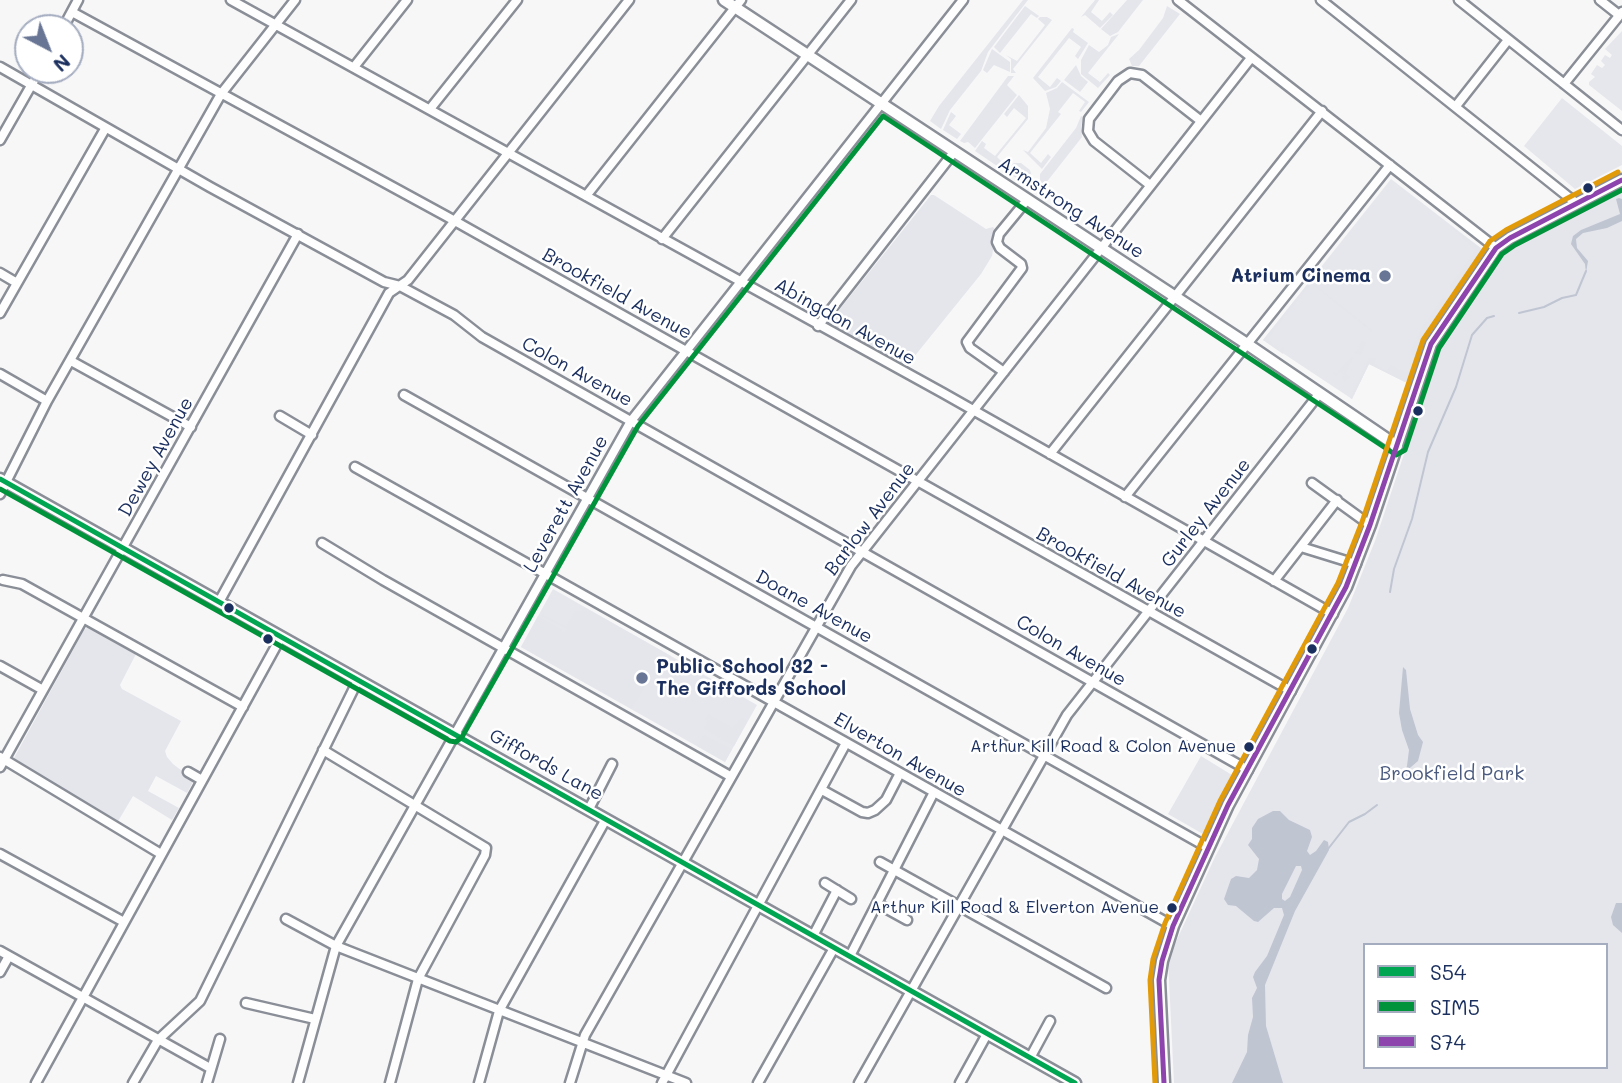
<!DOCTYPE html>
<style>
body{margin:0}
#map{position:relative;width:1622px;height:1083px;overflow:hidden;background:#f7f7f8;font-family:Mali,sans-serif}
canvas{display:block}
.legend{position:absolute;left:1363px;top:943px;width:245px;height:126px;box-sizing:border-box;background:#fff;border:2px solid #a4acbf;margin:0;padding:9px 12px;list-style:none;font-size:21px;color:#1b2f5e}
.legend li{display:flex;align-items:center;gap:14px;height:35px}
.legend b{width:35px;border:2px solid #a4acbf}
.north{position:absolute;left:14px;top:14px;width:70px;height:70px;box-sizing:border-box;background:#fff;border:2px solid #a4acbf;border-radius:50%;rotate:138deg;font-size:19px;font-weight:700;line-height:28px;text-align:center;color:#1b2f5e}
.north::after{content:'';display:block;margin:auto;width:24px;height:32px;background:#687594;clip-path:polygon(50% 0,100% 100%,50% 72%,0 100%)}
</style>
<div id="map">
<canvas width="1622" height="1083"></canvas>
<ul class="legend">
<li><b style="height:9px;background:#00a651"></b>S54</li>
<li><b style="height:9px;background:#00933c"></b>SIM5</li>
<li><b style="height:9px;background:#8e44ad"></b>S74</li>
</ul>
<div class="north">N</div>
</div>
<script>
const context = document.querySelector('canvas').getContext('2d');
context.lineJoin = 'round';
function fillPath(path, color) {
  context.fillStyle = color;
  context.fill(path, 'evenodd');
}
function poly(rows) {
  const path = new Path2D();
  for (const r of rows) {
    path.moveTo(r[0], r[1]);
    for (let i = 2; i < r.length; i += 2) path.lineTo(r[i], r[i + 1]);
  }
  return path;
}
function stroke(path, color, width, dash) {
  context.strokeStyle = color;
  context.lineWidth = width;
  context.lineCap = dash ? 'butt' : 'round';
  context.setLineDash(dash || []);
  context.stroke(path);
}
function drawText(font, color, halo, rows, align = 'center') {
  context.font = font + ' Mali,sans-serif';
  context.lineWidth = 5;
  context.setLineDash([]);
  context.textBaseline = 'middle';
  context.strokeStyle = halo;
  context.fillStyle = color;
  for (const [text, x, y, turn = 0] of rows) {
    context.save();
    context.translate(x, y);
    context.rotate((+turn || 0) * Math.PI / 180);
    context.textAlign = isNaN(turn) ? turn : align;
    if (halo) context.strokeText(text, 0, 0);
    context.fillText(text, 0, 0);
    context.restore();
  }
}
fillPath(poly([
 [1622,31,1622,111,1589,85,1589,82,1595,77,1591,74,1597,65,1602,68,1605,65,1601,61,1605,55,1610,58,1612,55,1605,49],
 [1562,98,1622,146,1622,165,1575,189,1524,146],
 [1391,179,1482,249,1424,334,1409,379,1405,382,1369,364,1352,399,1263,340],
 [553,589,757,705,725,762,521,647]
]), '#e6e7ec');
fillPath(poly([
 [1023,0,1028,0,988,52,981,71,950,110,941,129,930,121,939,106],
 [1095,0,1099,0,1091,12,1102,21,1110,12,1113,15,1100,28,1085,15,1081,17],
 [1127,0,1143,0,1118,32,1110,36,1101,29],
 [1025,6,1039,16,1037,18,1031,14,1000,53,994,47],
 [1167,6,1180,14,1139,66,1132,66,1129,59,1139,50,1163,18],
 [1040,17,1047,17,1052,20,1013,69,1016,73,1011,73,1011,59,1006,55,1017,61,1045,25,1038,19],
 [1072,28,1074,29,1073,32,1088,43,1078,59,1075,56,1081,47,1069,38,1038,77,1050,87,1057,78,1061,81,1056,87,1045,91,1033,78],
 [1119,34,1088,73,1100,82,1108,73,1110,75,1098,88,1081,74,1081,60,1089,45,1099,52,1108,45,1111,37],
 [992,49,1010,62,1010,72,994,65,987,73,983,70],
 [1076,65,1081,76,1088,82,1080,92,1064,80],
 [1008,76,1014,76,1007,85,1017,95,975,148,968,142,964,143,960,141],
 [1062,82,1089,102,1081,112,1079,111,1085,102,1073,93,1058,112,1061,114,1030,153,1041,163,1048,154,1051,157,1042,169,1023,150,1028,152,1046,128,1050,109,1046,93,1057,88],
 [1019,95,1028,106,1028,119,997,157,1001,161,997,166,975,151,982,141,986,144,984,148,995,156,1026,118,1014,108,1007,117,1004,114],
 [951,112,956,116,949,125,961,134,957,139,943,130],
 [1081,116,1083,117,1081,127,1082,137,1038,193,1036,192,1040,184,1040,174,1076,128],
 [1014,163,1021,163,1030,170,1033,180,1030,187,1004,170],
 [1622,192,1622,1083,1174,1083,1168,959,1215,857,1348,608,1375,541,1438,352,1446,335,1500,259,1517,245],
 [1365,945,1606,945,1606,1067,1365,1067],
 [931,195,934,195,986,229,993,227,996,231,992,256,981,274,905,368,827,325],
 [1448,224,1482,249,1454,290,1450,287,1475,251],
 [1310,281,1372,330,1372,332,1311,283,1267,339,1280,350,1285,346,1283,354,1263,340],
 [1443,298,1447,300,1424,334,1415,361,1411,351,1421,330],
 [1359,336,1366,343,1361,355,1355,354,1346,373,1350,377,1344,381,1342,379,1345,375,1341,372,1337,376,1331,371,1337,373,1353,356,1363,340],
 [1370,357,1376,358,1375,364,1387,371,1392,364,1397,369,1411,373,1409,379,1405,382,1369,364,1352,399,1350,398],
 [584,607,671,656,657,681,649,678,632,709,521,647,538,616,565,632,567,629,541,616,542,614,566,626,576,610,581,611],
 [88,627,109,636,136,654,120,685,122,689,181,721,165,751,167,757,173,764,194,780,187,793,156,776,148,791,179,808,172,820,133,796,117,823,14,758,84,630],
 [708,714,733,728,741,718,747,722,734,746,721,739,721,735,719,738,704,728,708,721,705,719],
 [704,735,732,749,725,762,697,746],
 [1201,756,1232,775,1203,834,1168,814]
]), '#e5e6ec');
fillPath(poly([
 [1619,198,1622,199,1622,221,1607,228,1583,233,1576,239,1577,248,1588,261,1586,273,1585,264,1571,244,1573,236,1581,230,1620,214,1616,199],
 [1403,667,1406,670,1410,709,1418,735,1423,742,1418,761,1404,773,1407,766,1409,750,1402,730,1399,713],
 [1273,811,1280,811,1289,820,1310,830,1312,837,1307,851,1310,855,1316,851,1324,840,1328,842,1329,850,1295,911,1265,985,1266,1026,1283,1083,1232,1083,1247,1052,1248,1035,1253,1017,1252,998,1257,988,1253,977,1255,972,1267,956,1284,915,1282,908,1274,908,1258,922,1254,921,1236,906,1228,905,1224,899,1231,879,1236,876,1249,878,1257,870,1259,859,1248,845,1252,839,1252,828,1258,819],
 [1296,866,1301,866,1302,870,1290,897,1285,901,1282,899,1282,894],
 [1616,903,1622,903,1622,933,1613,925,1611,917]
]), '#c0c5d2');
stroke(poly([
 [1519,313,1544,307,1562,298,1576,295,1586,271],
 [1390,592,1394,569,1412,519,1428,452,1456,387,1472,335,1487,318,1494,316],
 [1328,849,1349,822,1365,814,1377,805]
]), '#c0c5d2', 2);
const minor = poly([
 [231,0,943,393,1333,614],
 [1178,0,1496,248],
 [1321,0,1576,203],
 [1459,0,1622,130],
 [1600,0,1619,15],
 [72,12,446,216,1291,691],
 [63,28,78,0],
 [0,67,210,187,384,282,400,286,454,315,482,337,1248,770],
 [354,67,407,0],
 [1564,84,1622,12],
 [1456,106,1508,40],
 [430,109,517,0],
 [0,140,40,70],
 [1150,185,1094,141,1088,131,1089,119,1118,81,1130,73,1142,75,1201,121],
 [586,196,741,0],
 [662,239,851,0],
 [0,273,17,283],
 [0,313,105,129],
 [818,326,954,152],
 [71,361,191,427],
 [1004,372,970,348,967,342,1022,268,1021,264,1000,248,997,242,999,234,1027,200],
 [0,374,47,401],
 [404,395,1207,847],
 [280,416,312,435],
 [1050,454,1322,111],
 [355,467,1173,926],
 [1312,483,1370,525],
 [0,494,47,401,221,94,295,0],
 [1125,497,1390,165],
 [322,543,383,580,730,776],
 [1301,547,1356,564],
 [3,580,22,584,243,707],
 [1274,581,1337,500],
 [219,602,389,293,408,280,629,0],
 [0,666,43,690],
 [323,750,486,848,485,855,418,979,390,1083],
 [0,757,161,854],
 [0,767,298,234],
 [188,772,202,780],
 [822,790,862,812,868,813,875,810,886,800,900,773],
 [589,809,612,764],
 [0,854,124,922],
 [880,862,1106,988],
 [825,883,851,899],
 [878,904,907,920],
 [286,919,336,946,686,1083],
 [813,936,837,890],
 [0,951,210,1068],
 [850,956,934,792],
 [0,972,9,956],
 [246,1003,315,1019],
 [1030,1058,1050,1021],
 [36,1083,281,637],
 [133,1083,158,1040,200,1001,358,680],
 [207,1083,220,1039],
 [298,1083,336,946,631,421,963,0],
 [479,1083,499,1011,606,819],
 [570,1083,585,1035,851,566,1251,58],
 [662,1083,846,743],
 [758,1083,834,948],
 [859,1083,1067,715,1319,394],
 [960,1083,987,1034]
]);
const tertiary = poly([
 [724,0,1247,344,1397,446],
 [0,479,1075,1083],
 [1164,1083,1159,980,1162,961,1173,926,1228,805,1346,587,1370,525,1431,344,1496,248,1510,238,1622,180]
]);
stroke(minor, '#8a8e97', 13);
stroke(tertiary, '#8a8e97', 15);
stroke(minor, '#fefefe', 8);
stroke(tertiary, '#fefefe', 10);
stroke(poly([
 [0,479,1075,1083]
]), '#00a651', 5);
stroke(poly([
 [0,489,450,741,456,742,462,737,638,426,883,116,1396,455,1405,450,1439,348,1502,254,1515,245,1622,190]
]), '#00933c', 5);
stroke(poly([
 [1164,1083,1159,980,1162,961,1173,926,1228,805,1346,587,1370,525,1431,344,1496,248,1510,238,1622,180]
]), '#8e44ad', 5);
stroke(poly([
 [1155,1083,1150,980,1153,959,1165,923,1220,801,1338,583,1362,522,1423,340,1490,241,1506,230,1618,172]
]), '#e19a09', 5);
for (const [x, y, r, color] of [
 [1588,188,6,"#1b2f5e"],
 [1385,276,7,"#687594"],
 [1418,411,6,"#1b2f5e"],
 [229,608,6,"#1b2f5e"],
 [268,639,6,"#1b2f5e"],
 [1312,649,6,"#1b2f5e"],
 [642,678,7,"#687594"],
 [1249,747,6,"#1b2f5e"],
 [1172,908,6,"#1b2f5e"]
]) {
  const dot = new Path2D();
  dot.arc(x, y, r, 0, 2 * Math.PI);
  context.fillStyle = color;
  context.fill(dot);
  stroke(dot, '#fff', 2.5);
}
drawText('17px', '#1b2f5e', '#fff', [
 ["Arthur Kill Road & Colon Avenue",1236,747],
 ["Arthur Kill Road & Elverton Avenue",1159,908]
], 'right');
drawText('19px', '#1b2f5e', '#fff', [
 ["Armstrong Avenue",1071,208,33],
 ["Brookfield Avenue",617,294,29],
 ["Abingdon Avenue",845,322,29],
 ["Colon Avenue",577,372,29],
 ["Dewey Avenue",156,457,-61],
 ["Leverett Avenue",566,504,-61],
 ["Gurley Avenue",1206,513,-52],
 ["Barlow Avenue",870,519,-53],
 ["Brookfield Avenue",1111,573,29],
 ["Doane Avenue",814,607,29],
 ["Colon Avenue",1071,651,30],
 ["Elverton Avenue",900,755,30],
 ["Giffords Lane",546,765,29]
]);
drawText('bold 19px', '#1b2f5e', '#fff', [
 ["Atrium Cinema",1371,276],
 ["Public School 32 -",656,667,"left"],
 ["The Giffords School",656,689,"left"]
], 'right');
drawText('19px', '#4a5a7f', '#fff', [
 ["Brookfield Park",1452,774]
]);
</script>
